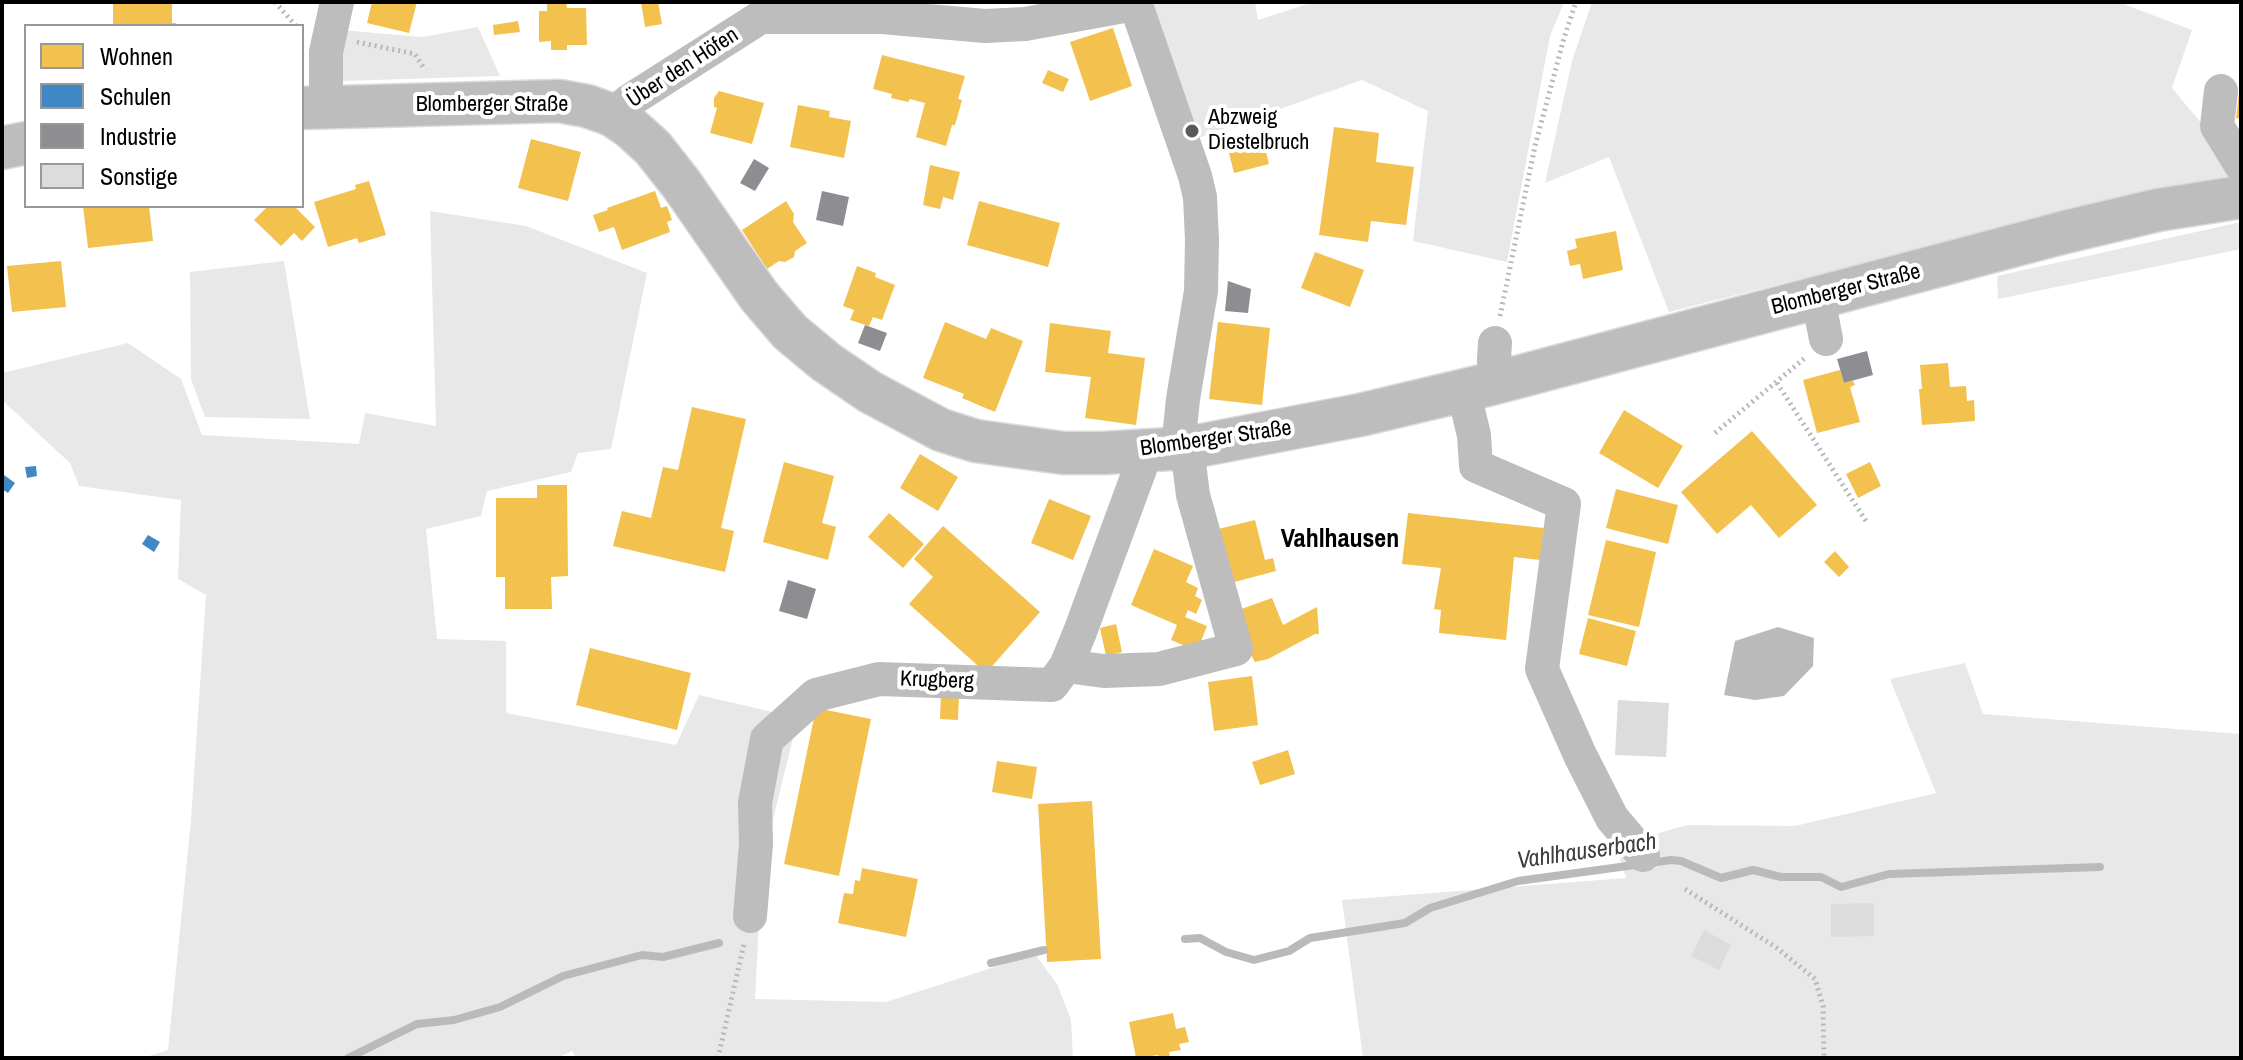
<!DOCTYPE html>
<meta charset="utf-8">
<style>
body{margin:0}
#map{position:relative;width:2243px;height:1060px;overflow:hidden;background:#fff;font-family:"Archivo Narrow",sans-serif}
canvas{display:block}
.frame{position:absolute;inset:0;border:4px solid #000;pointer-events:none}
.legend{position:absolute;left:24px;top:24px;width:280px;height:184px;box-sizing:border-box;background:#fff;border:2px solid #999;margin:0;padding:10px 14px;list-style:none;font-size:24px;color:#000}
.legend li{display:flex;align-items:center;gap:16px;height:40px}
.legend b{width:40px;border:2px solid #999}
</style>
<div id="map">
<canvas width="2243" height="1060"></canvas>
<div class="frame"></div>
<ul class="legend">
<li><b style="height:22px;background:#f2c14e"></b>Wohnen</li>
<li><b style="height:22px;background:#3f88c5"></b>Schulen</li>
<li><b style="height:22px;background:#8d8d92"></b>Industrie</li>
<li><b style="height:22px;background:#dcdcdc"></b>Sonstige</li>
</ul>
</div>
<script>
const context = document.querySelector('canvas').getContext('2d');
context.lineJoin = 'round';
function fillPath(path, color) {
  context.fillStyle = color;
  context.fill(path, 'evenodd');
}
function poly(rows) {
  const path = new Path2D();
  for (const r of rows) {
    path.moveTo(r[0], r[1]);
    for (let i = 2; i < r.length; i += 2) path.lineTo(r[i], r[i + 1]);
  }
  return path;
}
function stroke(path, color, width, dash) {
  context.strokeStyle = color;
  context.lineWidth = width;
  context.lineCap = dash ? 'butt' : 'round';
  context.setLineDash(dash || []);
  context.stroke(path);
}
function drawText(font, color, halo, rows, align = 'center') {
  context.font = font + ' "Archivo Narrow",sans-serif';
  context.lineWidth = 8;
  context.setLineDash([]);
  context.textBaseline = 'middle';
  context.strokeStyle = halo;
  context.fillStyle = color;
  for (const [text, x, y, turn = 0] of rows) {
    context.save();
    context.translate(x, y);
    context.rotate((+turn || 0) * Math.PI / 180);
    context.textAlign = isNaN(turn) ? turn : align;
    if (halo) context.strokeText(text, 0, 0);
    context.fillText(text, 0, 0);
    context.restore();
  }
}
fillPath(poly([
 [1150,2,1255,2,1258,20,1314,2,1564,2,1550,36,1507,262,1413,241,1428,111,1362,80,1198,138],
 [1592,2,2118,2,2192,30,2172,88,2221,147,2241,179,1891,256,1669,312,1609,157,1545,183,1572,61],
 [478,27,500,76,342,81,342,30,422,37],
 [430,211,526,226,647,273,611,449,578,453,571,472,487,491,481,516,426,529,437,639,506,641,506,713,676,745,699,695,798,718,762,864,755,999,886,1002,1035,954,1057,984,1071,1020,1073,1058,576,1058,572,1051,557,1058,143,1058,168,1050,191,820,206,595,178,579,181,500,79,486,70,463,2,400,2,373,128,343,181,379,202,435,359,444,365,413,436,426],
 [2241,222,2241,249,1998,299,1997,276],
 [284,261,310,419,205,417,191,379,190,272],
 [1965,663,1983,714,2241,734,2241,1058,1363,1058,1342,900,1626,878,1619,855,1659,833,1687,825,1795,826,1936,793,1890,679]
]), '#e8e8e8');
fillPath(poly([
 [1778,627,1814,638,1813,666,1784,696,1755,700,1724,695,1735,641]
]), '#bababa');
fillPath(poly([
 [113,2,172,2,172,23,176,23,177,26,113,26],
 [372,2,417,2,409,33,367,23],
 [549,2,566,2,567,8,586,8,587,45,567,45,567,50,551,50,551,41,539,42,539,11,547,11,547,4],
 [641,2,658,2,662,24,645,27],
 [518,21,520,32,494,35,493,25],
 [1113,28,1132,86,1090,101,1070,42],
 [882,55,965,76,958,99,962,100,955,125,952,125,946,146,916,137,925,103,910,99,908,102,891,98,892,94,873,89],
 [1048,70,1069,79,1063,92,1042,83],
 [719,91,764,103,752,144,710,133,717,108,714,107,714,98],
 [2239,93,2241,94,2241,119,2236,118],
 [798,105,830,111,829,117,851,121,844,158,790,147],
 [1334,127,1379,133,1376,162,1414,167,1406,225,1371,221,1368,242,1319,235],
 [1262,137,1269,164,1234,173,1227,145],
 [531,139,581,152,568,201,518,188],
 [930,165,960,172,953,200,943,197,940,209,923,205],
 [369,181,386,235,359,243,357,238,328,247,314,202,356,189,355,185],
 [655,191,661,208,667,206,672,220,667,222,670,232,622,250,614,227,599,232,593,215,608,210,607,208],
 [786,201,794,214,793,222,807,243,795,251,794,257,785,262,779,261,767,269,742,230],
 [979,201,1060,223,1048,267,967,245],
 [83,206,149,206,153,241,88,248],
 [268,206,294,206,315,227,302,241,294,233,281,246,254,220],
 [1616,231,1623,270,1583,279,1580,264,1570,266,1567,251,1577,248,1575,239],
 [1315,252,1364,270,1350,307,1301,288],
 [61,261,66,307,12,312,7,266],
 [857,266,876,273,875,277,895,285,882,320,873,317,869,326,850,320,854,310,843,306],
 [945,322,986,339,991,328,1023,341,995,412,962,398,964,394,923,378],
 [1218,322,1270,328,1262,405,1209,399],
 [1050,323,1111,331,1108,353,1145,358,1136,425,1085,418,1091,377,1045,372],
 [1948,363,1950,387,1966,386,1967,401,1974,400,1975,421,1922,425,1919,389,1922,389,1920,365],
 [1840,370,1844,383,1853,381,1855,385,1850,387,1860,422,1817,433,1803,380],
 [692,407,746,419,721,528,734,531,725,572,613,546,622,511,651,518,663,467,678,470],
 [1624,410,1683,446,1658,488,1599,453],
 [1752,431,1817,505,1779,538,1751,505,1717,534,1681,492],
 [920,454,958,477,938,511,900,488],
 [784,462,834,476,822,523,836,527,828,560,763,542],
 [1870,462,1881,486,1858,498,1846,474],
 [537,485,567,485,568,576,551,577,552,609,505,609,505,577,496,577,496,498,537,498],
 [1616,489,1678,505,1668,544,1606,528],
 [1049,499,1091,516,1073,560,1031,543],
 [889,513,924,544,903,568,868,537],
 [1408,513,1544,528,1540,560,1514,557,1506,640,1439,633,1441,610,1434,609,1441,568,1402,564],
 [1255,520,1265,560,1273,558,1276,571,1223,585,1210,531],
 [943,526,1040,612,986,673,909,604,933,577,914,559],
 [1606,540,1656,552,1639,627,1588,615],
 [1154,549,1193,566,1186,582,1198,588,1195,596,1202,600,1196,614,1188,610,1185,617,1207,626,1197,651,1171,640,1177,625,1131,605],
 [1835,551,1849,567,1839,577,1824,562],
 [1272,598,1283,625,1317,607,1319,634,1315,634,1268,659,1255,662,1245,645,1233,612],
 [1588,618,1636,631,1627,666,1579,654],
 [1116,624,1122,652,1106,656,1100,628],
 [590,648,691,673,677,730,576,705],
 [1252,676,1258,725,1214,731,1208,682],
 [941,694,959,695,958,720,940,719],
 [816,708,871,719,839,876,784,864],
 [1288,750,1295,774,1260,785,1252,762],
 [997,761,1037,767,1032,799,992,792],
 [1092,801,1101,959,1047,962,1038,804],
 [862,868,918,879,906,937,838,923,844,893,853,894,855,880,860,881],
 [1173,1013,1176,1029,1185,1027,1189,1042,1179,1044,1181,1050,1169,1052,1170,1058,1158,1058,1158,1055,1136,1058,1129,1022]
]), '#f2c14e');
fillPath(poly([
 [36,466,37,476,27,478,25,467],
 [4,475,15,483,8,493,2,489],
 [148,535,160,542,154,552,142,544]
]), '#3f88c5');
fillPath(poly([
 [754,159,769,168,755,191,740,183],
 [822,191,849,197,843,226,816,220],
 [1228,281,1251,289,1248,313,1225,311],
 [865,325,887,333,880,351,858,343],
 [1867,351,1873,375,1844,383,1837,359],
 [788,580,816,589,807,619,779,611]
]), '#8d8d92');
stroke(poly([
 [1185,939,1200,938,1226,952,1254,960,1289,951,1310,938,1405,923,1430,908,1518,881,1671,860,1681,861,1721,878,1753,870,1781,877,1821,877,1841,887,1889,874,2100,867],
 [991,963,1044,950],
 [348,1058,417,1024,454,1020,500,1007,563,976,642,955,663,957,719,943]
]), '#bababa', 8);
fillPath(poly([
 [1618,700,1669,703,1666,757,1615,755],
 [1874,903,1874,936,1831,937,1831,904],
 [1704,930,1731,945,1719,970,1691,956]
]), '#dcdcdc');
const major = poly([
 [302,108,559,101,587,106,612,115,631,128,653,148,682,185,759,296,790,332,826,362,870,392,941,430,976,441,1063,453,1103,453,1187,448,1360,415,1495,383,2065,232,2158,210,2241,197],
 [2,148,26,143]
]);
stroke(major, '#dbdbdb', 45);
stroke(poly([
 [275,2,296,26],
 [357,42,415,54,425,70],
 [1500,316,1535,146,1564,38,1576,2],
 [1777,383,1866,521],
 [1715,433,1806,357],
 [1685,889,1777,948,1815,979,1823,1006,1824,1058],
 [718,1058,744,944]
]), '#b8b8b8', 5, [2, 4]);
stroke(poly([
 [1135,2,1195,176,1200,197,1202,240,1201,291,1183,399,1178,448],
 [2221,91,2217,126,2241,165],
 [326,107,326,52,337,2],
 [612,115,629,101,761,17,882,17,985,26,1025,24,1135,4],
 [1815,298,1820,308,1826,339],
 [1495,343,1494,359,1495,383],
 [1463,390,1474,435,1476,466,1564,504,1542,669,1580,755,1612,818,1643,855],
 [1066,666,1104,671,1159,669,1236,649,1193,495,1187,448],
 [750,916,756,844,755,803,767,739,816,695,879,679,1052,685,1066,666,1080,632,1140,469,1143,451]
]), '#bdbdbd', 34);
stroke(major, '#bdbdbd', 42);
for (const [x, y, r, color] of [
 [1192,131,8,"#595959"]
]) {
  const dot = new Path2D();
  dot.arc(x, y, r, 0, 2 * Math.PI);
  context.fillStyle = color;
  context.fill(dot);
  stroke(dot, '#fff', 3);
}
drawText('22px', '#000', '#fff', [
 ["Über den Höfen",683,68,-33],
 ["Blomberger Straße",492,105],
 ["Blomberger Straße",1846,290,-14],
 ["Blomberger Straße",1216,439,-8],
 ["Krugberg",937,681,2]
]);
drawText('22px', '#000', '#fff', [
 ["Abzweig",1208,118],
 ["Diestelbruch",1208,143]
], 'left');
drawText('italic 24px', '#3e3e3e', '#fff', [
 ["Vahlhauserbach",1587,852,-8]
]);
drawText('bold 26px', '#000', '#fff', [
 ["Vahlhausen",1340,540]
]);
</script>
